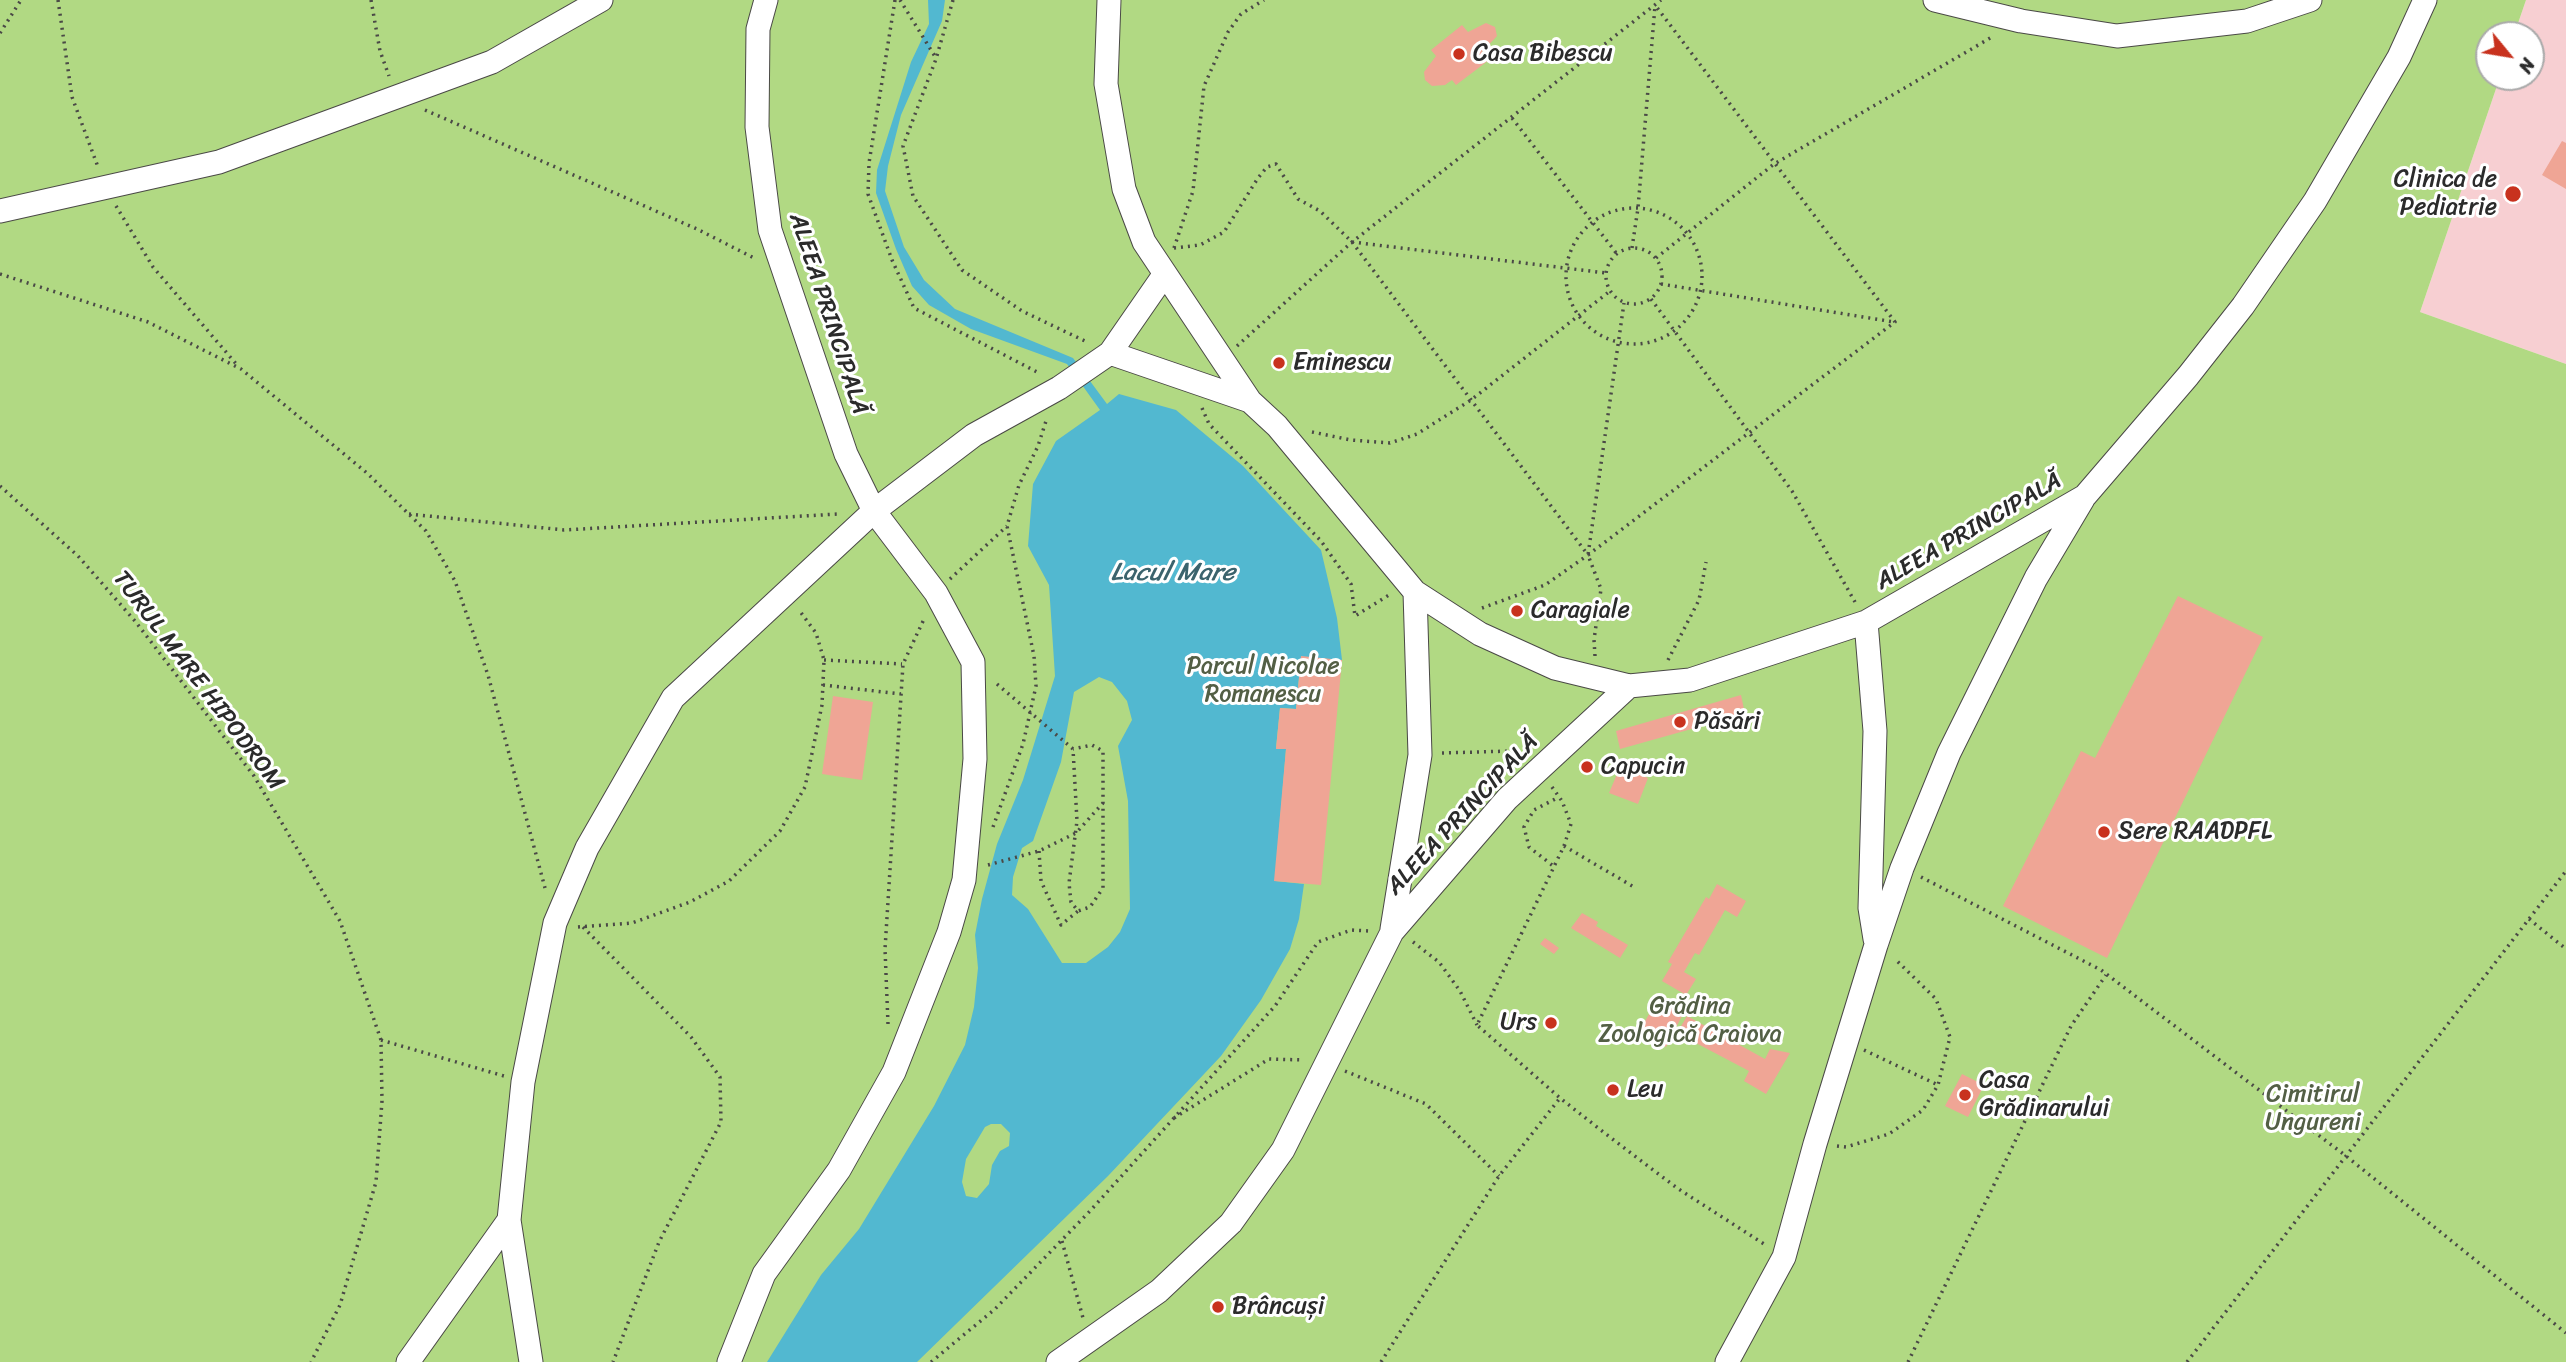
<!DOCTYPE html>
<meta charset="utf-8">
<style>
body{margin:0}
#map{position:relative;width:2566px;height:1362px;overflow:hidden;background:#f7f0e1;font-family:Sriracha,sans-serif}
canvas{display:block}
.north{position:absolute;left:2475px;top:21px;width:70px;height:70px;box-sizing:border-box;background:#fff;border:2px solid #aaa;border-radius:50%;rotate:120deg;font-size:19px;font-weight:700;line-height:28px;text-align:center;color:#2b2b2b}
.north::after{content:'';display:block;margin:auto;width:24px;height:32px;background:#c8321e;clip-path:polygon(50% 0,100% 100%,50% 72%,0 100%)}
</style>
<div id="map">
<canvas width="2566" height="1362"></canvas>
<div class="north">N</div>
</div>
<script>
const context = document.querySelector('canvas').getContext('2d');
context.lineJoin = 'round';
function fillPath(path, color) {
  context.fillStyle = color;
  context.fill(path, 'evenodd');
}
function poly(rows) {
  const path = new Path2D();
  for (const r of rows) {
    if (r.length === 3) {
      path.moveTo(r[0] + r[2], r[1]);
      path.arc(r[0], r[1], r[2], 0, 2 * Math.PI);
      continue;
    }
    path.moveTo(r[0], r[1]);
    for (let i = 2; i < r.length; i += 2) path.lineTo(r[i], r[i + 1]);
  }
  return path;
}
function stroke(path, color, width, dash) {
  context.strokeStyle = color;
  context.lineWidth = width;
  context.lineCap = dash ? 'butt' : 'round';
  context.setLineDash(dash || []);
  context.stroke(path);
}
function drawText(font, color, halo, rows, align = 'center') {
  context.font = font + ' Sriracha,sans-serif';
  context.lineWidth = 6;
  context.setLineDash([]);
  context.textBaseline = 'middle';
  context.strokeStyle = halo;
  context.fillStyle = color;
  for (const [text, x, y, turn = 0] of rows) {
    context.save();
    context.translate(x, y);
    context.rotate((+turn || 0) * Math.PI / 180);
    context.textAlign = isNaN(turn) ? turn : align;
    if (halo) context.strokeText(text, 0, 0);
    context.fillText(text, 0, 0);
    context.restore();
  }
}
fillPath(poly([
 [2526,0,2566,0,2566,364,2420,312,2500,77,2531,77,2531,35,2514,35]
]), '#f7cfd2');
fillPath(poly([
 [0,0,2526,0,2514,35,2489,35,2489,77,2500,77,2420,312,2566,364,2566,1362,0,1362]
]), '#b1d983');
fillPath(poly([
 [928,0,945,0,942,21,901,115,888,166,885,191,904,247,924,280,955,309,1073,358,1107,404,1119,394,1176,410,1243,466,1321,550,1337,618,1342,660,1301,657,1296,709,1280,708,1276,748,1286,749,1275,881,1304,884,1299,919,1290,949,1261,1000,1221,1056,1108,1176,917,1362,767,1362,821,1275,859,1229,934,1106,965,1045,974,1007,978,968,975,935,982,899,997,844,1023,780,1055,676,1049,585,1028,546,1033,484,1056,441,1100,410,1067,364,971,329,929,305,912,286,896,249,876,193,877,170,911,62,929,24],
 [1099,677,1112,682,1127,701,1132,720,1118,746,1128,801,1130,909,1120,932,1108,947,1086,963,1062,963,1028,909,1012,895,1013,877,1022,848,1033,841,1061,762,1074,692],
 [991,1124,1001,1124,1010,1133,1009,1146,1000,1151,992,1165,989,1184,977,1198,966,1196,962,1182,966,1159,985,1127]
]), '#52b8d0');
fillPath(poly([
 [1486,23,1495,27,1497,36,1482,52,1489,60,1456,85,1452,80,1445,85,1432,86,1425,80,1424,72,1436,56,1431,50,1462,25,1468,32],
 [2562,141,2566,143,2566,189,2542,175],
 [2178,596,2263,637,2107,958,2003,906,2081,751,2095,758],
 [1301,656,1342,660,1321,885,1274,881,1286,749,1276,749,1280,708,1296,709],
 [1741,695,1745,714,1620,749,1616,731],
 [833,696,873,702,862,780,822,774],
 [1620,767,1648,778,1638,804,1609,793],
 [1717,884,1746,901,1737,917,1725,910,1699,955,1695,953,1684,972,1696,979,1686,995,1662,981,1672,964,1668,962,1706,897,1709,899],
 [1582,913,1598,922,1596,926,1628,945,1620,958,1571,928],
 [1545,938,1559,948,1554,954,1540,944],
 [1657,1000,1683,1014,1666,1047,1639,1032],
 [1687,1016,1765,1059,1770,1049,1790,1053,1766,1094,1744,1081,1749,1071,1677,1033],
 [1962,1074,1984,1085,1968,1117,1945,1106]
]), '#efa595');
const minor = poly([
 [1109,0,1106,84,1124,189,1144,242,1250,401,1277,426,1415,592,1420,755,1392,929],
 [1935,0,2021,21,2117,36,2247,21,2310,0],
 [0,211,219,162,492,62,601,0],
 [1110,353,1250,401],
 [1415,592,1480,634,1555,668,1629,686],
 [1866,622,1875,731,1870,908,1875,939],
 [408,1362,509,1220],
 [531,1362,509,1220,523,1082,555,923,587,848,673,698,874,511,974,435,1059,388,1110,353,1164,275],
 [729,1362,764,1274,839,1170,894,1072,949,932,964,880,975,759,973,662,936,593,874,511,846,454,770,230,757,127,758,29,766,0],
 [1058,1362,1159,1291,1231,1223,1283,1150,1392,932,1507,799,1629,686,1690,680,1866,622,2085,496,2188,376,2243,306,2315,201,2399,57,2425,0],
 [1727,1362,1784,1257,1815,1144,1876,945,1902,868,1949,753,2036,578,2083,499]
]);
stroke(minor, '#4a4946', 25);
stroke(poly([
 [58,0,72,97,98,167],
 [371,0,380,51,389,76],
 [895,0,869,163,868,194,892,260,914,308,1039,373],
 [900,0,936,58],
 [953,0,936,59,903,146,913,196,962,270,1022,311,1087,342],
 [0,33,21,0],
 [425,110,697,229,756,259],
 [1512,118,1617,254],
 [116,206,153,267,238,366],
 [1634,276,68],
 [1352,242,1606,273],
 [1634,276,28],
 [1174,248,1200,245,1224,232,1258,178,1267,167,1276,164,1298,199,1320,211,1352,242,1588,555,1895,322,1655,5],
 [1174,248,1193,191,1204,86,1228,32,1241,14,1264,0],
 [1632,248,1638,208,1655,6],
 [1656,258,1774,164,1992,37],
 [0,274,148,322,241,369,367,473,426,531,455,581,488,675,545,888],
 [1661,284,1894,322],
 [1651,299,1792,491,1855,602],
 [1237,346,1352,242,1661,0],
 [1202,408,1209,424,1321,541,1351,584,1355,616,1389,595],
 [1312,432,1351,440,1390,443,1417,434,1471,400,1610,291],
 [0,486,78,556,135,621,254,776,340,921,381,1040,382,1101,376,1182,340,1305,311,1362],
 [409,514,564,530,838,514],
 [950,579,1007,526],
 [1482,608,1545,585,1588,555],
 [1595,656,1594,640,1601,589,1588,555,1624,303],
 [824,660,902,664],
 [1668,660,1699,600,1706,562],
 [997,684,1073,749,1077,821,1069,883,1071,902,1078,911,1090,907,1103,888,1103,751,1092,745,1073,749],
 [823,685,901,694],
 [1442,753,1512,751,1523,758],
 [1552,787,1562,801,1571,824,1564,846,1477,1025,1560,1098,1611,1138,1677,1188,1764,1244],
 [993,827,1023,744,1036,686,1034,656,1007,526,1019,485,1038,446,1046,421],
 [1564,846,1634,887],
 [1039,851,1041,881,1061,925,1078,911],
 [988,865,1039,851,1076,833,1103,803],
 [1552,865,1529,847,1524,827,1534,810,1559,797],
 [1921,877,2101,970,2346,1156,2566,1333],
 [2529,919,2566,949],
 [578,927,632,923,690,902,729,881,780,831,805,787,822,705,824,660,816,633,799,610],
 [583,927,691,1037,720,1077,721,1122,659,1242,613,1362],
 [1413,942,1439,962,1460,991,1477,1025],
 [888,1024,885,949,903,664,925,617],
 [381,1040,504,1076],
 [1864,1050,1938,1085],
 [1345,1071,1426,1104,1499,1176],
 [1174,1118,1269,1059,1304,1060],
 [1837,1146,1846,1147,1889,1134,1923,1110,1938,1085,1950,1037,1936,999,1895,959],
 [1062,1241,1083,1318],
 [931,1362,995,1309,1090,1211,1275,1006,1318,942,1351,930,1369,931],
 [1381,1362,1499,1176,1560,1098],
 [1908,1362,2071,1026,2106,975],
 [2187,1362,2566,871]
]), '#4a4946', 3.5, [2, 5]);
stroke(minor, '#fff', 23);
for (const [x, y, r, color] of [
 [1459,54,7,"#c8321e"],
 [2513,194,9,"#c8321e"],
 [1279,363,7,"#c8321e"],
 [1517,611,7,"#c8321e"],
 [1680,722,7,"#c8321e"],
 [1587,767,7,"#c8321e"],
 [2104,832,7,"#c8321e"],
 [1551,1023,7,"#c8321e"],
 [1613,1090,7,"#c8321e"],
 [1965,1095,7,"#c8321e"],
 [1218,1307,7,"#c8321e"]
]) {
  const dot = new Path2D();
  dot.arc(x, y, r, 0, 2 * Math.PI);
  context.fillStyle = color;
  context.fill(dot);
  stroke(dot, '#fff', 2.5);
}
drawText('24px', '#2b2b2b', '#fff', [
 ["Casa Bibescu",1473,54],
 ["Clinica de",2497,180,"right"],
 ["Pediatrie",2497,208,"right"],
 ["Eminescu",1293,363],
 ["Caragiale",1531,611],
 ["Păsări",1694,722],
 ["Capucin",1601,767],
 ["Sere RAADPFL",2118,832],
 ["Urs",1537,1023,"right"],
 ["Casa",1979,1081],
 ["Grădinarului",1979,1109],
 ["Leu",1627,1090],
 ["Brâncuși",1232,1307]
], 'left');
drawText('24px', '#2b2b2b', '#fff', [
 ["ALEEA PRINCIPALĂ",828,314,72],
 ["ALEEA PRINCIPALĂ",1969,532,-30],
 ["TURUL MARE HIPODROM",198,681,53],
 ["ALEEA PRINCIPALĂ",1463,815,-47]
]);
drawText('24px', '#535f45', '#fff', [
 ["Parcul Nicolae",1263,667],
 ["Romanescu",1263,695],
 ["Grădina",1690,1007],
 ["Zoologică Craiova",1690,1035],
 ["Cimitirul",2313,1095],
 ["Ungureni",2313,1123]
]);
drawText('italic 26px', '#3b636d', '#fff', [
 ["Lacul Mare",1173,573]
]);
</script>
